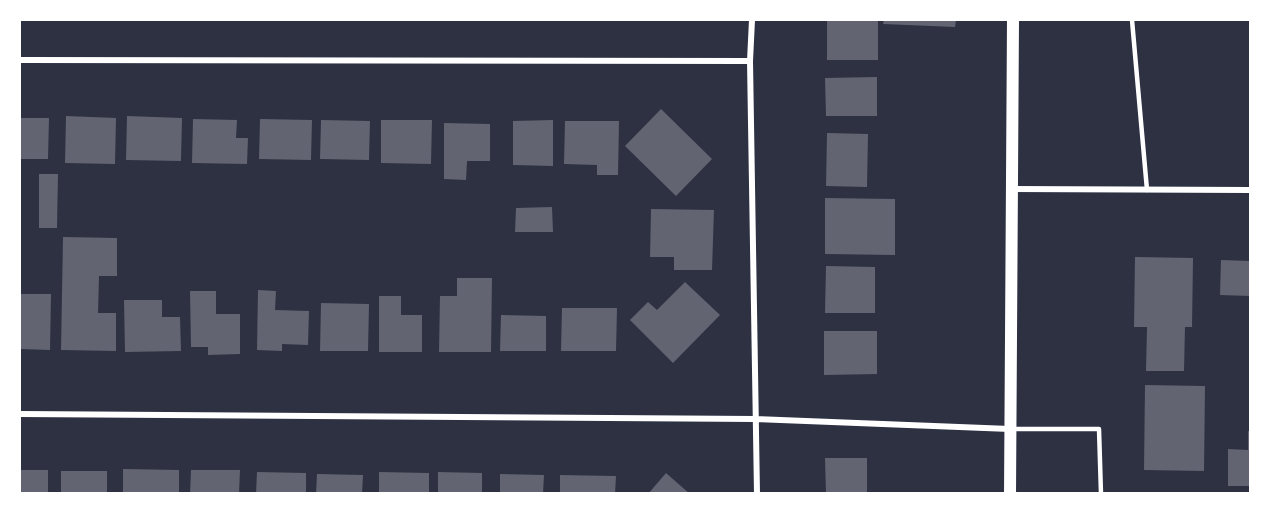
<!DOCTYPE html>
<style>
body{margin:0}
#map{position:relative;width:1270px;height:513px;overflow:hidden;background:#2d3142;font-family:"Asap Condensed",sans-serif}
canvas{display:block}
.frame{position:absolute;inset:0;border:21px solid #fff;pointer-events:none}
</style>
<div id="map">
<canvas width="1270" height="513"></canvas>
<div class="frame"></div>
</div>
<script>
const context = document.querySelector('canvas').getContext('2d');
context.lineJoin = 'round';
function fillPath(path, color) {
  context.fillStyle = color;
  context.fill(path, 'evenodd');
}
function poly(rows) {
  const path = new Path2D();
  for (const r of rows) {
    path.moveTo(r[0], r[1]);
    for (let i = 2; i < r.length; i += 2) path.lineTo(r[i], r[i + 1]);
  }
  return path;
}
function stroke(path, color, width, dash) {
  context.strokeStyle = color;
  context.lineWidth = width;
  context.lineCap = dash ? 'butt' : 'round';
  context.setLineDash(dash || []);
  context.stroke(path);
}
fillPath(poly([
 [827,20,878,20,878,60,827,60],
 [884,20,956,20,955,27,883,24],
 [877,77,877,116,826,116,825,78],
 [661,109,712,159,676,196,625,146],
 [66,116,116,118,115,164,65,163],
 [127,116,182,118,181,161,126,160],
 [20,118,49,118,48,159,20,159],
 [193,119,237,120,236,138,248,138,247,164,192,163],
 [260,119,312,120,311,160,259,159],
 [321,120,370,121,369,160,320,159],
 [381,120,432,120,431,164,381,163],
 [553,120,553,166,513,165,513,121],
 [565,121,619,121,618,175,597,175,597,165,564,164],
 [444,123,490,124,490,161,467,161,466,180,444,179],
 [827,133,868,134,867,187,826,186],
 [39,174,58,174,57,228,39,228],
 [825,198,895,199,895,255,825,254],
 [552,207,553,232,515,232,516,208],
 [651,209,714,210,712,270,674,270,674,257,650,257],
 [63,237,117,238,117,276,99,276,98,313,116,313,116,351,61,350],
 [1135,257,1193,258,1192,327,1185,327,1184,371,1146,371,1147,327,1134,327],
 [1221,260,1250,261,1250,296,1220,295],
 [826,266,875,267,875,313,825,313],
 [457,278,492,278,491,352,439,352,440,296,457,296],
 [685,282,720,315,673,363,630,320,648,302,657,310],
 [258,290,276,291,275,310,309,311,308,345,282,344,282,351,257,350],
 [190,291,216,291,216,314,240,314,240,354,208,355,208,347,191,347],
 [20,294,51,294,50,350,20,349],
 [379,296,401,296,401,315,422,315,422,352,379,352],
 [124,300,162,300,162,317,180,317,181,351,125,352],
 [321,303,369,304,368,351,320,351],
 [562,308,617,308,616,351,561,351],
 [501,315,546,316,546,351,500,351],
 [824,331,877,331,877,374,824,375],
 [1145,385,1205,386,1204,471,1144,470],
 [1248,431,1250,431,1250,486,1228,486,1228,449,1248,450],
 [825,458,867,458,867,494,826,494],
 [123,469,179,470,179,494,123,494],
 [20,470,48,470,48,494,20,494],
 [191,470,240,470,239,494,190,494],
 [61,471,107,471,107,494,61,494],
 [257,472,306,473,306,494,256,494],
 [379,472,429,473,429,494,379,494],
 [438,472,482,473,482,494,438,494],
 [666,473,690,494,648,494],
 [317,474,363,475,362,494,316,494],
 [500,474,544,475,543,494,500,494],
 [560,475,616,476,615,494,560,494]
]), '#626471');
stroke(poly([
 [1132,20,1147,190],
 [1011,429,1099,429,1101,494]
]), '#fff', 4.5);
stroke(poly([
 [752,20,750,61,757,494],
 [20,60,750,61],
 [1012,189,1250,190],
 [20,414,755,419,1010,429]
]), '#fff', 6);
stroke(poly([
 [1010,494,1013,20]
]), '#fff', 12);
</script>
